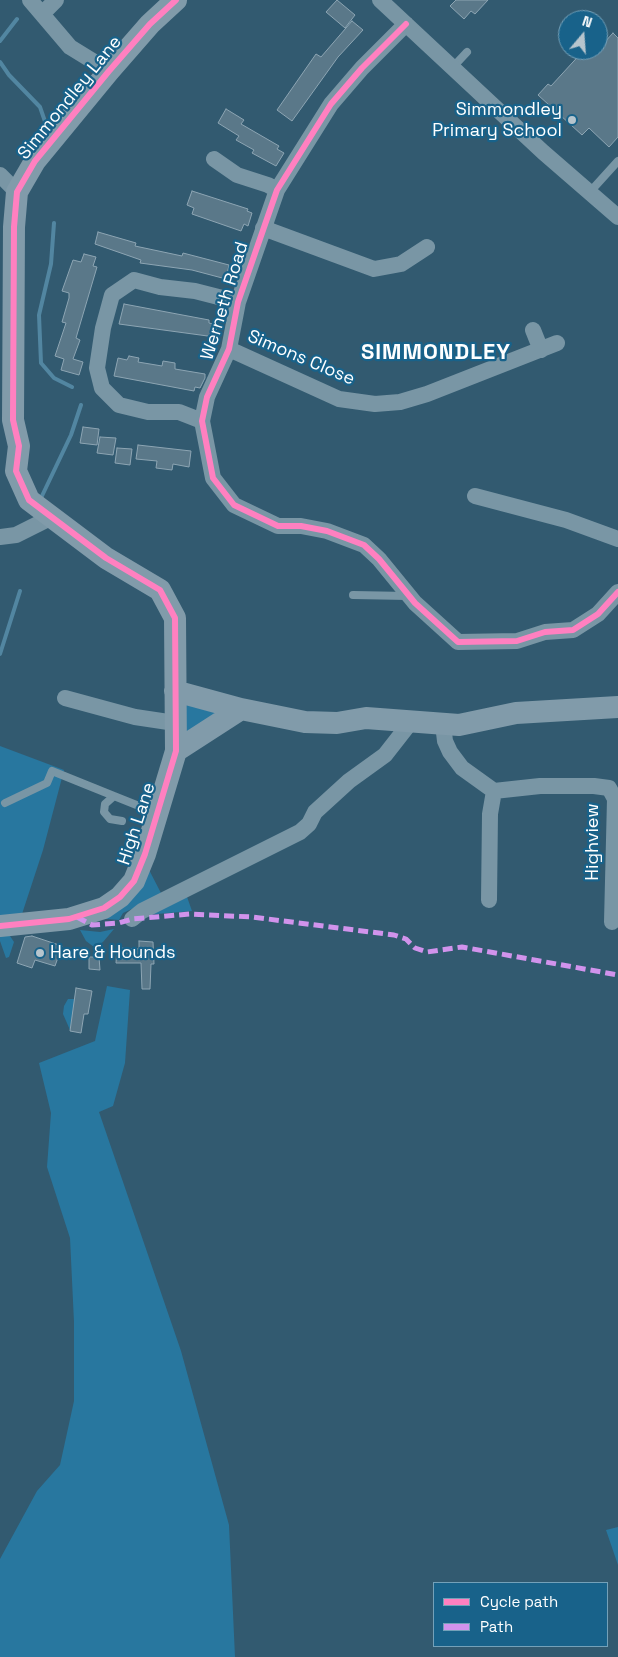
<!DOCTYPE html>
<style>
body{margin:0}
#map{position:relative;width:618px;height:1657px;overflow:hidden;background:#325a70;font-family:"Space Grotesk",sans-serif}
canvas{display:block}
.legend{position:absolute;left:433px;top:1582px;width:175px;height:65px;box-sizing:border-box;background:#18628a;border:1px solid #74a1b9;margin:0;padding:6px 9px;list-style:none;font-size:15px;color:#fff}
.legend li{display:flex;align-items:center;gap:10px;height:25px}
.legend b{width:25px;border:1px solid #74a1b9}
.north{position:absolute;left:558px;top:10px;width:50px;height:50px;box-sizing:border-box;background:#18628a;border:1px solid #74a1b9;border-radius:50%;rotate:18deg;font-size:14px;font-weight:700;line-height:20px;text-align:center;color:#fff}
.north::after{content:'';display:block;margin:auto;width:18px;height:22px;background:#b7c5cd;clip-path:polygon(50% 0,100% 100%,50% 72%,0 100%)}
</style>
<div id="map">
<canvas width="618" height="1657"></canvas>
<ul class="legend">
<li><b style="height:6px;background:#ff80c0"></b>Cycle path</li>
<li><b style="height:6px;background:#d193ec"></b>Path</li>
</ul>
<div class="north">N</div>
</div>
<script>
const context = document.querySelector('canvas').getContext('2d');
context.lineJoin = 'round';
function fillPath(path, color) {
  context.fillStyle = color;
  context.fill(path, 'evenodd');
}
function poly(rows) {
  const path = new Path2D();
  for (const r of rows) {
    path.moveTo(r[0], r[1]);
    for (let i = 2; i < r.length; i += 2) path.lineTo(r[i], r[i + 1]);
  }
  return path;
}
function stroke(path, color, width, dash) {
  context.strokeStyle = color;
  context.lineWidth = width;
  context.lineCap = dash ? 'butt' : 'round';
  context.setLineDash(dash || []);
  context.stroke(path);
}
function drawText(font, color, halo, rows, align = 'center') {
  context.font = font + ' "Space Grotesk",sans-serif';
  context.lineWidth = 4.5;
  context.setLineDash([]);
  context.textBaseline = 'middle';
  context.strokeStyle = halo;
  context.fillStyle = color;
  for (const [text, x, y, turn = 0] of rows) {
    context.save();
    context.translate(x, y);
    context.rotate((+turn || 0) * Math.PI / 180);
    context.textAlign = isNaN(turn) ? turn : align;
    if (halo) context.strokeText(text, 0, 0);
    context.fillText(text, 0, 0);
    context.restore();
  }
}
fillPath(poly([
 [190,702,219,712,185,737,183,705],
 [0,746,64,770,43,850,22,914,0,917],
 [146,864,162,895,123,913,119,920,95,918],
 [186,894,192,911,145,915],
 [114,929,103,942,94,947,86,941,80,930,100,932],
 [0,932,10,936,14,942,9,957,6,958,0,941],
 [107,986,130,990,125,1063,113,1106,99,1112,181,1351,229,1525,235,1657,0,1657,0,1559,37,1491,60,1465,74,1401,74,1322,70,1238,47,1167,51,1113,39,1063,95,1041],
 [68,999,75,999,70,1030,63,1014,64,1006],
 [618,1527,618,1565,606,1530]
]), '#28779f');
stroke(poly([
 [0,41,17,19],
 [0,62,9,75,40,107,49,133],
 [54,223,51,264,39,315,41,363,54,378,72,387],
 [41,498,71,435,81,405],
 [0,654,20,591]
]), '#5286a1', 4);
const building = poly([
 [337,0,355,15,345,28,326,12,337,0],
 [456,0,488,0,475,14,471,11,464,19,450,6,456,0],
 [352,21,363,30,338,57,292,121,277,110,316,54,321,57,352,21],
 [613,33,618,38,618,137,609,147,589,128,582,135,538,95,548,84,551,86,584,50,588,50,593,55,613,33],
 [226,109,244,120,241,124,279,146,277,149,284,153,276,166,252,153,254,150,236,140,239,136,218,123,226,109],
 [192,191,248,209,247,211,252,213,248,226,244,224,241,231,192,214,194,208,187,205,192,191],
 [98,232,136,243,135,246,182,256,183,253,229,265,226,279,192,270,140,263,141,260,95,244,98,232],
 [84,254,96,257,93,266,97,267,76,338,80,340,73,359,83,362,79,375,61,370,64,359,55,356,66,323,62,322,69,298,69,293,62,291,73,260,81,262,84,254],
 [124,304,209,320,209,323,217,325,215,337,119,324,124,304],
 [129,356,139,358,138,362,162,366,163,361,175,363,175,369,205,374,205,378,200,388,195,387,194,391,114,376,118,358,127,360,129,356],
 [83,427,99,429,97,445,80,443,83,427],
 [100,437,116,438,113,455,97,453,100,437],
 [138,445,191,451,189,467,173,464,172,470,156,468,157,461,136,459,138,445],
 [117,448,132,449,130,465,115,463,117,448],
 [32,936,62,946,55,966,35,960,32,968,17,963,25,937,32,936],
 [139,941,153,942,154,964,151,964,150,989,142,989,141,963,116,963,117,948,139,949,139,941],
 [89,957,99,957,100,970,89,969,89,957],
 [76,988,92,991,88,1014,84,1014,81,1033,70,1031,76,988]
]);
fillPath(building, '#5a7889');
stroke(building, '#8da5b3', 1);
stroke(poly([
 [453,67,467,52],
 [589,193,618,161],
 [353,595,408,596],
 [5,803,47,783,52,771,114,796],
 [122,821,110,819,104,812,105,804,114,796,154,812]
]), '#7996a5', 8);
stroke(poly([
 [30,0,70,47,109,71],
 [380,0,543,152,618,217],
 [42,14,56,0],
 [406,24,362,68,331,104,277,190,238,302,229,349,207,397,202,421,213,478,234,505,278,526,301,526,327,531,364,545,379,559,415,603,458,642,517,641,545,632,573,630,598,614,618,592],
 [214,159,237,175,268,185,277,190],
 [0,175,17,192],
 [263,228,374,269,401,264,427,247],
 [533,330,541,350],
 [229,349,339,399,375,404,400,402,427,394,557,343],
 [202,421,179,412,148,412,119,405,102,388,97,368,103,328,112,295,134,280,160,287,195,291,238,302],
 [475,496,566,520,618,539],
 [0,537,16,535,50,518],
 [65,698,135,717,175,723],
 [443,724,445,741,450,752,462,768,494,791,540,786,594,786,609,788,615,799,612,922],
 [489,900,490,814,494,791],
 [132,919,142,911,300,832,309,824,315,812,349,781,385,755,410,723]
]), '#7996a5', 16);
stroke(poly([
 [175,691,241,709,305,722,337,723,366,718,459,725,516,713,618,707],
 [176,751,241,709],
 [0,926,69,919,104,908,120,897,134,881,145,854,176,751,175,618,160,590,106,558,29,500,16,471,19,446,13,420,14,227,17,192,35,161,109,71,150,24,176,0]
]), '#819baa', 22);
stroke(poly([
 [77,917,92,925,119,923,132,919,190,914,252,917,394,935,406,939,415,948,427,952,462,947,618,975]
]), '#d193ec', 5, [10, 5]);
stroke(poly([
 [406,24,362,68,331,104,277,190,238,302,229,349,207,397,202,421,213,478,234,505,278,526,301,526,327,531,364,545,379,559,415,603,458,642,517,641,545,632,573,630,598,614,618,592],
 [0,926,69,919,104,908,120,897,134,881,145,854,176,751,175,618,160,590,106,558,29,500,16,471,19,446,13,420,14,227,17,192,35,161,109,71,150,24,176,0]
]), '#ff80c0', 6);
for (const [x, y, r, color] of [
 [572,120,5,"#b7c5cd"],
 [40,953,5,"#b7c5cd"]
]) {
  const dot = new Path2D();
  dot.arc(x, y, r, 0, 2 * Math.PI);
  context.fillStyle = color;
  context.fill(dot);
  stroke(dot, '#18628a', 2);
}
drawText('18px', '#fff', '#18628a', [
 ["Simmondley Lane",70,98,-51],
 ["Werneth Road",225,301,-73],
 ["Simons Close",301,358,23],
 ["High Lane",137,824,-72],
 ["Highview",593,842,-90]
]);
drawText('18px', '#fff', '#18628a', [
 ["Simmondley",562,110],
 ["Primary School",562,131],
 ["Hare & Hounds",50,953,"left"]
], 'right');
context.letterSpacing = '1px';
drawText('bold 22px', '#fff', '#18628a', [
 ["SIMMONDLEY",436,353]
]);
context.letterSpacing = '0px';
</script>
